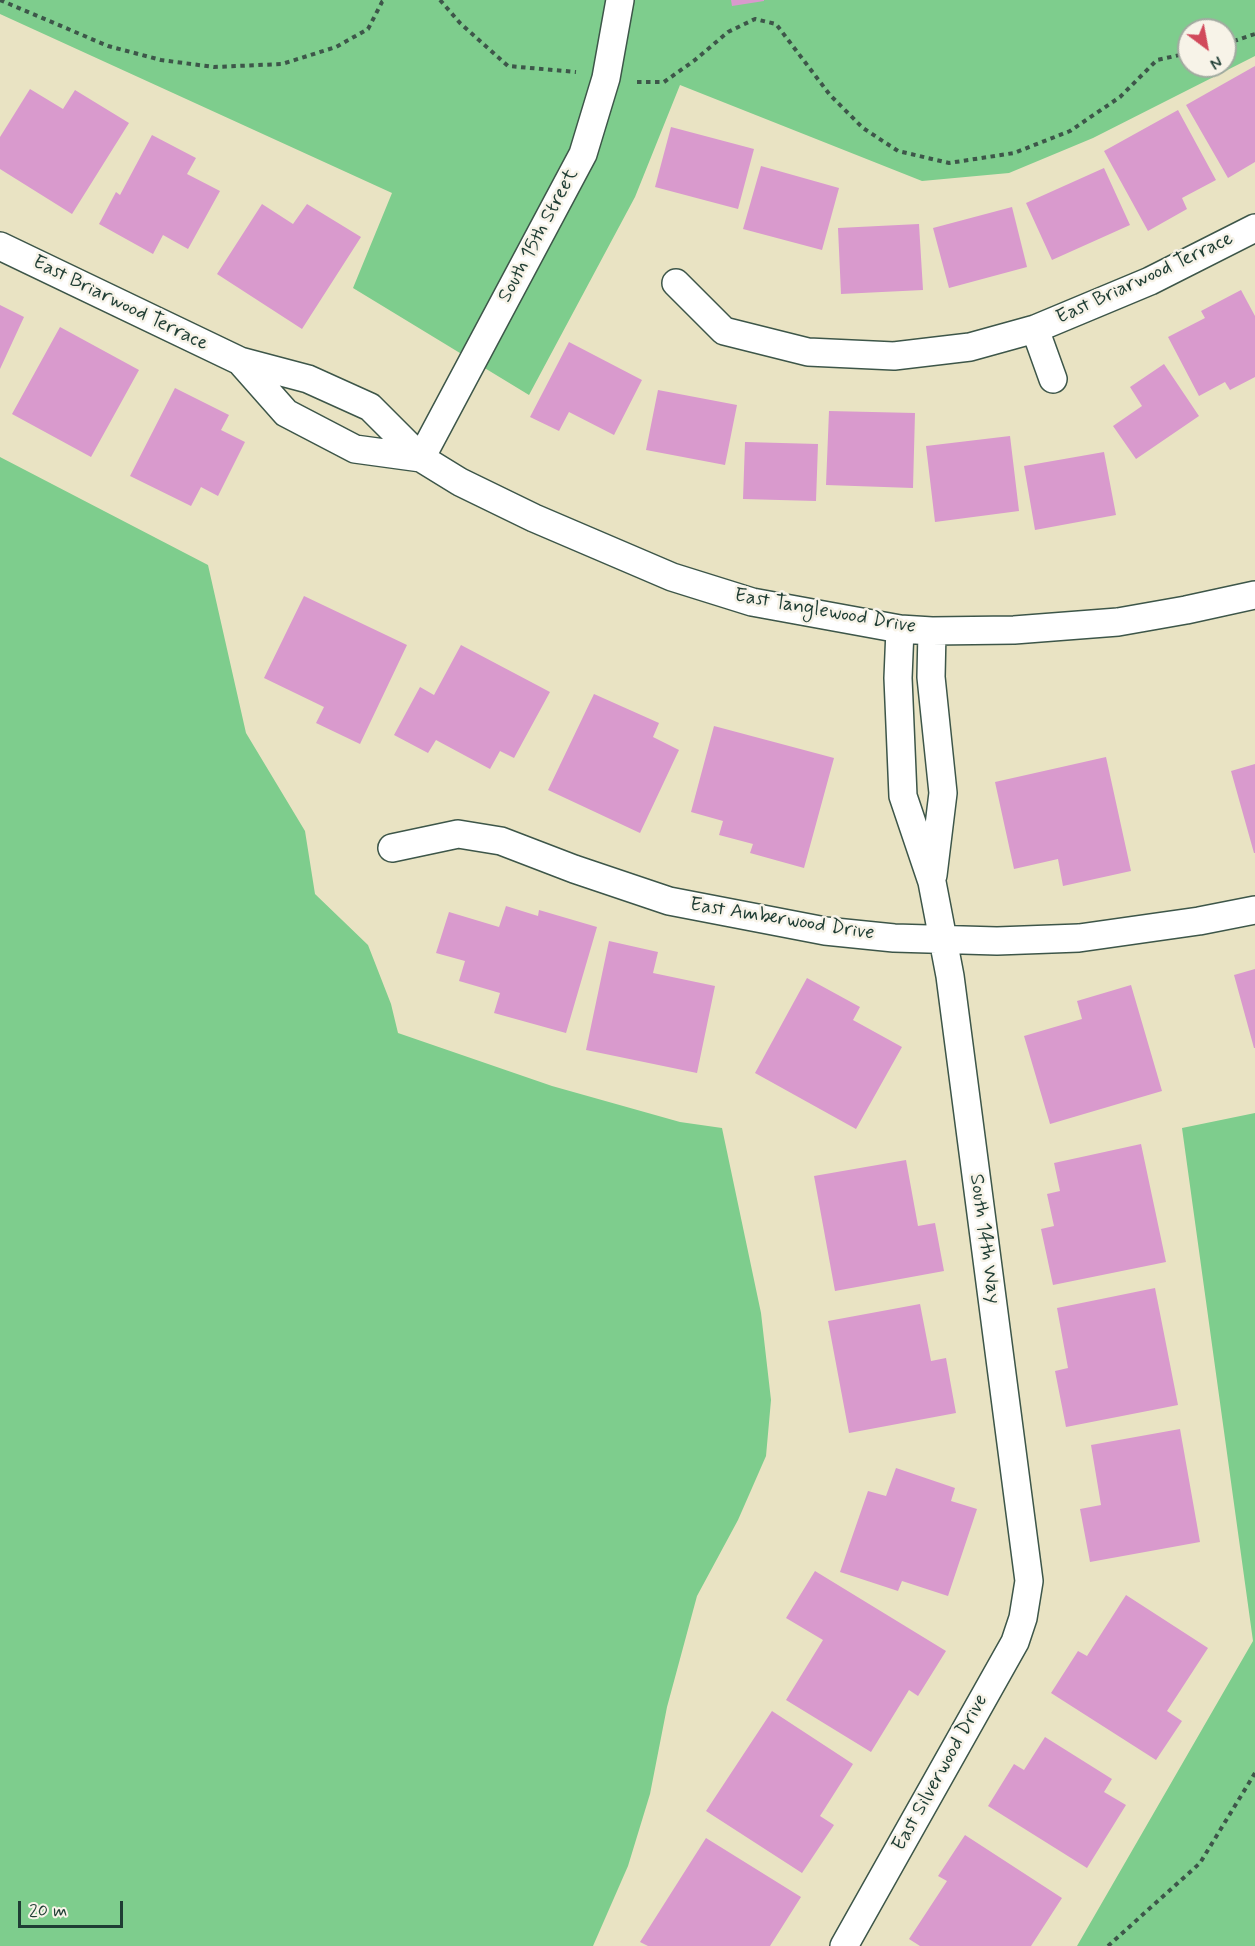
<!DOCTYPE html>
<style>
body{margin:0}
#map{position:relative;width:1255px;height:1946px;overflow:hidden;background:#e9e3c3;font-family:Mynerve,sans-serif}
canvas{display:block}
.north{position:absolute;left:1177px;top:18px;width:60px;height:60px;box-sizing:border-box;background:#f7f3e8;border:2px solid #a1aaa0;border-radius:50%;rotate:148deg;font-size:16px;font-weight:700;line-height:24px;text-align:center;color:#1f3d34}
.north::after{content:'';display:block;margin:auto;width:21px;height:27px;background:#d1495b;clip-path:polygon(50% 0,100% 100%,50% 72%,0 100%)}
.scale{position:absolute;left:18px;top:1901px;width:105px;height:27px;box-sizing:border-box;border:3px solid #1f3d34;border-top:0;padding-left:8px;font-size:18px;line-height:21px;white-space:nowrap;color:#1f3d34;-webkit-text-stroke:4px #f7f3e8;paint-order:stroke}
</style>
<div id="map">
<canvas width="1255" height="1946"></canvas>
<div class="north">N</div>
<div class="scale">20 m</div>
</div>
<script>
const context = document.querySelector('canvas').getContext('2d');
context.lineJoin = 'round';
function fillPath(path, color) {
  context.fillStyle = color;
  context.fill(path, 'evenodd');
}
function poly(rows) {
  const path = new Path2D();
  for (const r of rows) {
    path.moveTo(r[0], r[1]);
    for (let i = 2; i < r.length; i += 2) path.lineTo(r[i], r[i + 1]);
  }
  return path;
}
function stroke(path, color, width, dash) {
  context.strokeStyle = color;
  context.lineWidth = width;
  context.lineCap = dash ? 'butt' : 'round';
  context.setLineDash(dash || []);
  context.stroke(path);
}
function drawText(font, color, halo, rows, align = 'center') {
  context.font = font + ' Mynerve,sans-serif';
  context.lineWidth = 5;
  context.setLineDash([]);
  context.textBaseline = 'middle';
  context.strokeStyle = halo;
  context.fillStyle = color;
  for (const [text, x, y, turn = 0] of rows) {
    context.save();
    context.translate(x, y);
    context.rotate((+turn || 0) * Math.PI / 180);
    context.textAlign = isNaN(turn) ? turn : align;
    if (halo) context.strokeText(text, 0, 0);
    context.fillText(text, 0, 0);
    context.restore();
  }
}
fillPath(poly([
 [0,0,1255,0,1255,56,1093,138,1009,173,922,181,680,85,635,197,529,395,353,288,392,193,0,14],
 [1189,30,1225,30,1225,66,1189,66],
 [0,457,208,565,246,733,305,831,315,894,368,945,391,1004,398,1033,552,1086,680,1122,722,1128,761,1313,771,1400,766,1456,738,1520,697,1596,667,1707,650,1794,628,1866,593,1946,0,1946],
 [1255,1113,1255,1946,1077,1946,1253,1641,1182,1128]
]), '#7ecd8d');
fillPath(poly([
 [731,0,764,0,764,1,732,6],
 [1255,66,1255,162,1228,178,1186,105],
 [30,89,63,109,75,90,129,123,72,214,0,169,0,137],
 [1178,110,1216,180,1182,198,1187,209,1148,231,1104,151],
 [671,127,754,149,738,209,655,187],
 [152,135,196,158,187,174,220,191,188,249,163,235,153,254,99,224,116,192,120,195],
 [761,166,839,188,822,250,743,229],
 [1104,168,1130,225,1052,260,1026,203],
 [262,204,293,224,307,204,361,237,302,329,217,274],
 [1012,207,1027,267,949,288,933,228],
 [919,224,923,290,841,294,838,228],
 [1241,290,1255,316,1255,377,1230,390,1225,382,1199,396,1168,337,1205,318,1201,311],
 [0,305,24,317,0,369],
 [60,327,139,370,91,457,12,414],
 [569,342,642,380,614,435,569,412,559,431,530,417],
 [1164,364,1199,416,1136,459,1113,426,1142,406,1130,387],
 [175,388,229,415,221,430,245,442,218,496,201,487,191,506,130,476],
 [658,390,737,405,725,465,646,450],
 [829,411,915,413,913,488,826,485],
 [1010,436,1019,511,935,522,926,446],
 [745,442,818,444,816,501,743,499],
 [1104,452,1116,515,1035,530,1024,466],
 [304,596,407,645,360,744,316,723,324,707,264,678],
 [461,645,550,692,514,758,500,751,490,769,436,740,428,753,394,735,420,687,434,695],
 [594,694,659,723,653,737,679,750,640,833,548,790],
 [714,726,834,758,804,868,750,853,753,844,719,835,723,821,691,812],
 [1106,757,1131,871,1063,886,1058,859,1014,869,995,782],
 [1255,764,1255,853,1254,853,1231,771],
 [506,906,538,916,539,910,597,927,566,1033,494,1013,500,993,459,981,465,961,436,953,449,912,499,927],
 [609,941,658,952,653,973,715,986,697,1073,586,1050],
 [1255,969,1255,1048,1254,1048,1234,975],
 [807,978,860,1007,853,1020,902,1047,856,1129,755,1073],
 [1131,985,1162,1091,1050,1124,1024,1036,1082,1019,1077,1001],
 [1141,1144,1166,1262,1053,1285,1041,1229,1054,1226,1047,1194,1060,1191,1054,1163],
 [906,1160,918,1226,935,1223,944,1271,835,1291,814,1176],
 [1155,1288,1178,1405,1066,1427,1055,1371,1068,1368,1057,1308],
 [920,1304,931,1361,946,1358,956,1413,849,1433,828,1321],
 [1180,1429,1200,1542,1090,1562,1080,1509,1101,1505,1091,1445],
 [896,1468,955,1488,951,1501,977,1509,948,1596,902,1581,898,1591,840,1572,868,1491,886,1496],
 [815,1571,946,1651,918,1696,909,1690,871,1752,786,1700,823,1640,786,1618],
 [1126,1595,1208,1648,1167,1711,1182,1721,1156,1760,1051,1693,1078,1651,1087,1656],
 [772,1711,853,1764,820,1816,834,1825,802,1873,706,1811],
 [1045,1737,1112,1779,1104,1792,1126,1805,1087,1868,988,1806,1014,1764,1024,1770],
 [965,1835,1062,1898,1031,1946,920,1946,909,1939,947,1881,938,1876],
 [706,1838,801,1897,770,1946,648,1946,640,1942]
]), '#d99acd');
const minor = poly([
 [0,246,240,361,308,379,370,407,421,458,460,482,534,518,672,577,752,602,900,629,932,631,1014,630,1118,622,1186,610,1255,595],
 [676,283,724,331,808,352,894,356,970,347,1035,329,1150,281,1255,228],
 [1035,329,1053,379],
 [240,361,286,413,355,449,421,458],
 [421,458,583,154,606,78,620,0],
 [932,631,931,677,943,793,933,875],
 [392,848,458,834,501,841,574,869,669,901,825,931,894,938,997,941,1079,938,1199,921,1255,910],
 [844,1946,1015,1642,1023,1618,1029,1581,950,976,932,882,903,796,898,678,900,629]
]);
stroke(minor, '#3d5649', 30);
stroke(poly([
 [0,0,108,46,161,60,214,67,282,64,336,47,368,29,382,2,385,0],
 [440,0,460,23,508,66,576,72],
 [1225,44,1255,34],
 [637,82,664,82,695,60,728,32,755,19,776,24,830,95,863,128,898,151,949,163,1014,153,1070,131,1120,97,1157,60,1189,53],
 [1108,1946,1200,1863,1255,1773]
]), '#3d5649', 4, [4.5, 4.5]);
stroke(minor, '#fff', 27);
drawText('20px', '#1f3d34', '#f7f3e8', [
 ["South 15th Street",539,236,-62],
 ["East Briarwood Terrace",1145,279,-25],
 ["East Briarwood Terrace",120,304,26],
 ["East Tanglewood Drive",825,612,10],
 ["East Amberwood Drive",782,920,9],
 ["South 14th Way",984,1239,82],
 ["East Silverwood Drive",941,1773,-61]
]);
</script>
